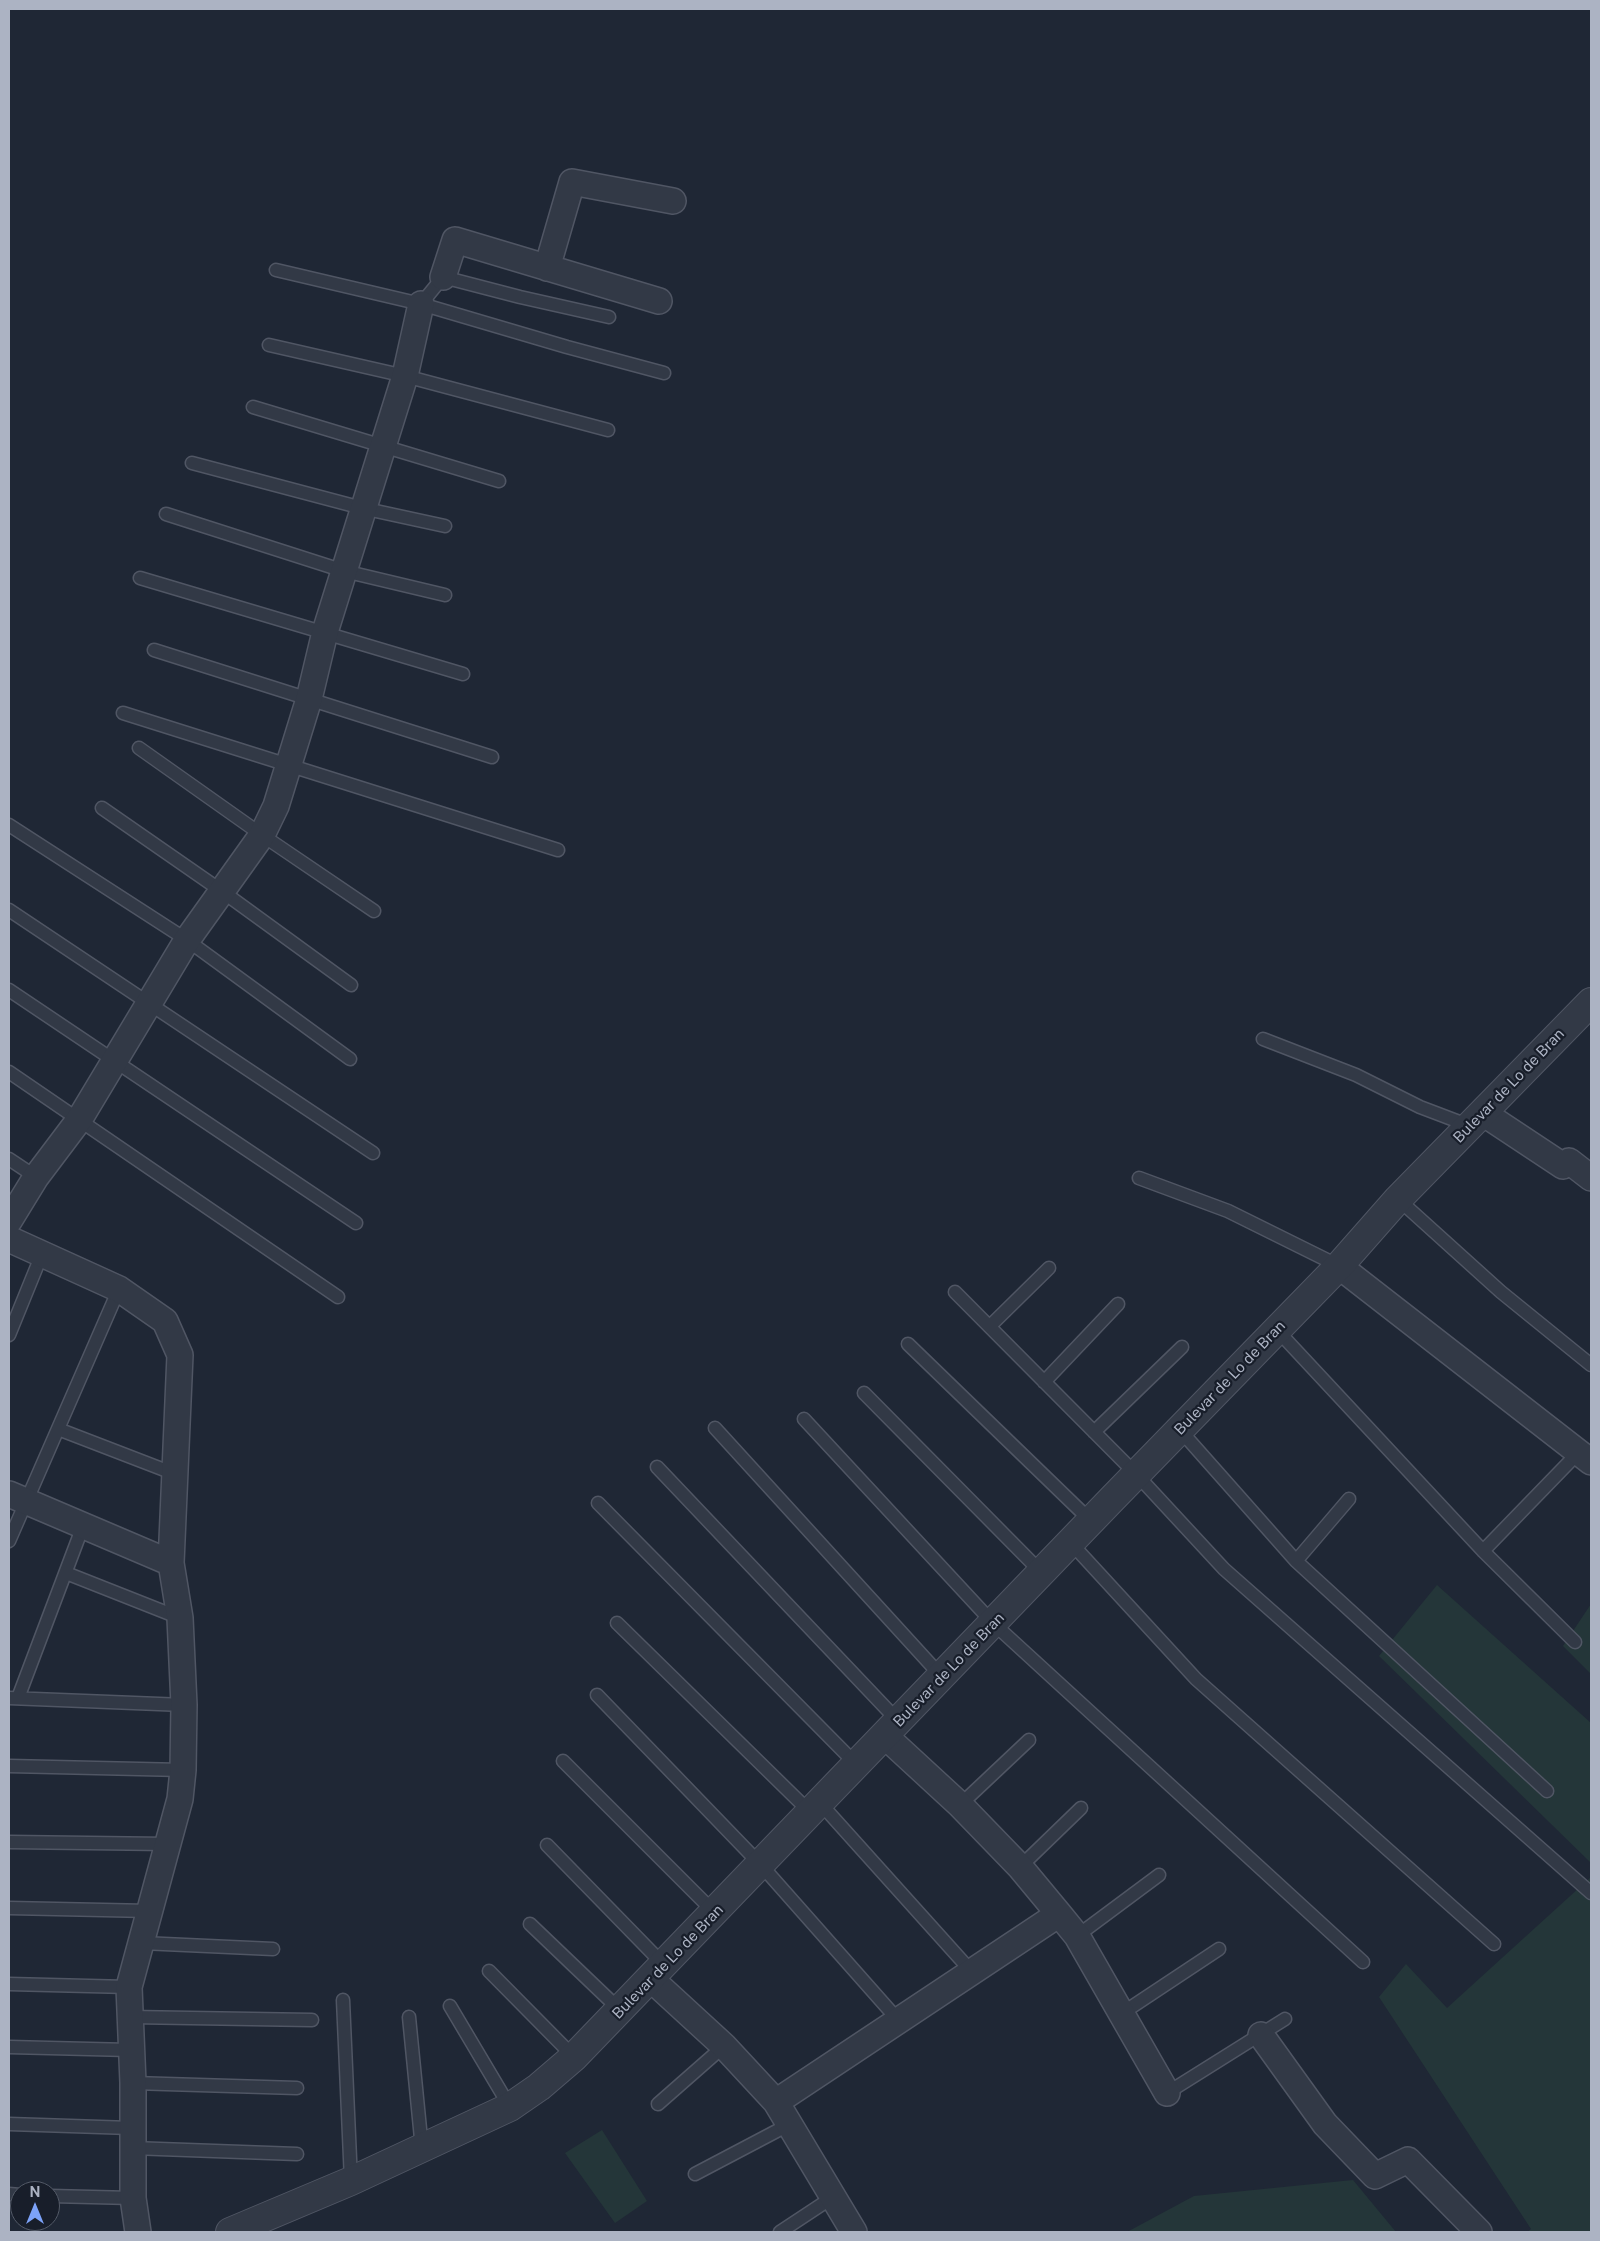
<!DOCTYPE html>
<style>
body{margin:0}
#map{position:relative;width:1600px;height:2241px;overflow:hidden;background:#1f2735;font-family:"Public Sans",sans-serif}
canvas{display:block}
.frame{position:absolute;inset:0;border:10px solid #acb3c3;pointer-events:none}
.north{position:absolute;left:10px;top:2181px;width:50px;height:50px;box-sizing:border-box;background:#181e2a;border:1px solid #535a67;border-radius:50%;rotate:0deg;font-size:14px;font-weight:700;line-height:20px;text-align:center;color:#acb3c3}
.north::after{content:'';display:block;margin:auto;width:18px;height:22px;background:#7ca2f8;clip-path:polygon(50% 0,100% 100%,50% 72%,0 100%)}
</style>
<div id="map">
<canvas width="1600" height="2241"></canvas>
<div class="frame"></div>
<div class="north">N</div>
</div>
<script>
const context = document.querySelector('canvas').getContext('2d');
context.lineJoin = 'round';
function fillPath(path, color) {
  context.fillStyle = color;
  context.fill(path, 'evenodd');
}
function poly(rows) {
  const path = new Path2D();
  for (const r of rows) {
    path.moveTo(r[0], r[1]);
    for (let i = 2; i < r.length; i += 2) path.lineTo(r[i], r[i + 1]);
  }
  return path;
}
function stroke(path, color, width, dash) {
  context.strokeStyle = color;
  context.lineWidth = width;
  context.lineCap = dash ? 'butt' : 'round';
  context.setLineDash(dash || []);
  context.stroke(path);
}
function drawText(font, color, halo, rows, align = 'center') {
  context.font = font + ' "Public Sans",sans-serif';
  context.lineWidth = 4.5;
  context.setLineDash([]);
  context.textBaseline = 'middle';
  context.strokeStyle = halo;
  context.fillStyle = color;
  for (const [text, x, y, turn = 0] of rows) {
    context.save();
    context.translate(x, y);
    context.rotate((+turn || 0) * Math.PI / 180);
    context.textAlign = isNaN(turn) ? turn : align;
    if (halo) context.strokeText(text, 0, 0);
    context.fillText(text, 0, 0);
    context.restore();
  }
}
fillPath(poly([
 [1437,1585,1591,1723,1591,1863,1379,1656],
 [1591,1604,1591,1674,1563,1646],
 [1591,1877,1591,2232,1527,2232,1531,2229,1379,1997,1406,1964,1447,2008],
 [602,2130,647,2201,615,2223,565,2153],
 [1353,2180,1396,2232,1127,2232,1194,2196]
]), '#243639');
const service = poly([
 [276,270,421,304,567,347,664,373],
 [421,304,443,277,520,297,609,317],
 [269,345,405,376,608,430],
 [253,407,499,481],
 [192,463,362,508,445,526],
 [166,514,344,571,445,595],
 [140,578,463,674],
 [154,650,492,757],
 [123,713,558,850],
 [139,748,262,835,374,911],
 [102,808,223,892,351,985],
 [9,825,187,940,350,1059],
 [9,910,373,1153],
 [9,990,356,1223],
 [1263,1039,1356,1075,1420,1107,1470,1126],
 [9,1072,338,1297],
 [9,1159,36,1177],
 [1139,1178,1228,1211,1339,1266],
 [1398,1199,1501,1292,1591,1365],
 [955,1292,1137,1475,1224,1569,1591,1893],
 [990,1326,1049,1268],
 [1277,1330,1483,1551,1575,1642],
 [9,1335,42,1254],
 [908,1344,1092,1522],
 [1044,1382,1118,1304],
 [864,1393,1042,1573],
 [804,1419,994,1624,1363,1962],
 [715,1428,942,1677],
 [58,1429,175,1474],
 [1180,1430,1296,1561,1547,1791],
 [1094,1432,1182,1347],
 [657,1467,899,1722],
 [598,1503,857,1765],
 [9,1541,119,1289],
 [1071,1543,1196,1679,1494,1944],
 [1483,1551,1579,1452],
 [1296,1561,1349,1499],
 [66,1573,180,1618],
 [617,1623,811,1813],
 [597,1695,761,1865,899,2021],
 [9,1698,184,1705],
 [18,1698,83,1526],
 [563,1761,715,1913],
 [9,1766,183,1770],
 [821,1804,972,1972],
 [960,1805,1029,1740],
 [9,1842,168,1844],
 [547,1845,664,1965],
 [1020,1867,1081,1808],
 [9,1908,150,1911],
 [530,1924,621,2011],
 [1077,1936,1159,1875],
 [142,1943,273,1949],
 [489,1971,574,2057],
 [9,1984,129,1987],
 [343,2000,351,2181],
 [450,2006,510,2107],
 [1121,2014,1219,1949],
 [130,2017,312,2020],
 [409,2017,422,2149],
 [9,2047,130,2050],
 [133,2083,297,2088],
 [1167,2093,1285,2019],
 [658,2104,724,2046],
 [9,2124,131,2128],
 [132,2148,297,2154],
 [695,2174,790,2124],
 [9,2194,20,2195],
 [50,2196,133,2198],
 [780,2232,833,2197]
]);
const minor = poly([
 [547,268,572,182,673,201],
 [443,277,455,240,659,301],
 [1483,1113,1563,1166,1569,1161,1591,1178],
 [9,1221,36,1177,79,1120,187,940,262,835,276,806,309,699,325,632,405,376,421,304],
 [9,1239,119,1289,165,1321,180,1355,171,1563,180,1618,184,1705,183,1770,180,1799,129,1987,133,2083,133,2198,138,2232],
 [1339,1266,1591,1462],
 [9,1494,171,1563],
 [884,1735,960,1805,1020,1867,1059,1914,1077,1936,1167,2093],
 [651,1979,724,2046,776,2102,854,2232],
 [1261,2035,1325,2124,1375,2176,1408,2160,1479,2232],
 [776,2102,1059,1914]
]);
const tertiary = poly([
 [230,2232,351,2181,510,2107,539,2087,574,2057,1113,1498,1339,1266,1398,1199,1591,1002]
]);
stroke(service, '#505664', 15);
stroke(minor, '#505664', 28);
stroke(tertiary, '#505664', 30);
stroke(service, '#323946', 12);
stroke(minor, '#323946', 25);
stroke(tertiary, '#323946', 28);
drawText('15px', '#acb3c3', '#181e2a', [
 ["Bulevar de Lo de Bran",1509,1086,-46],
 ["Bulevar de Lo de Bran",1230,1378,-46],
 ["Bulevar de Lo de Bran",949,1670,-46],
 ["Bulevar de Lo de Bran",668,1962,-46]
]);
</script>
